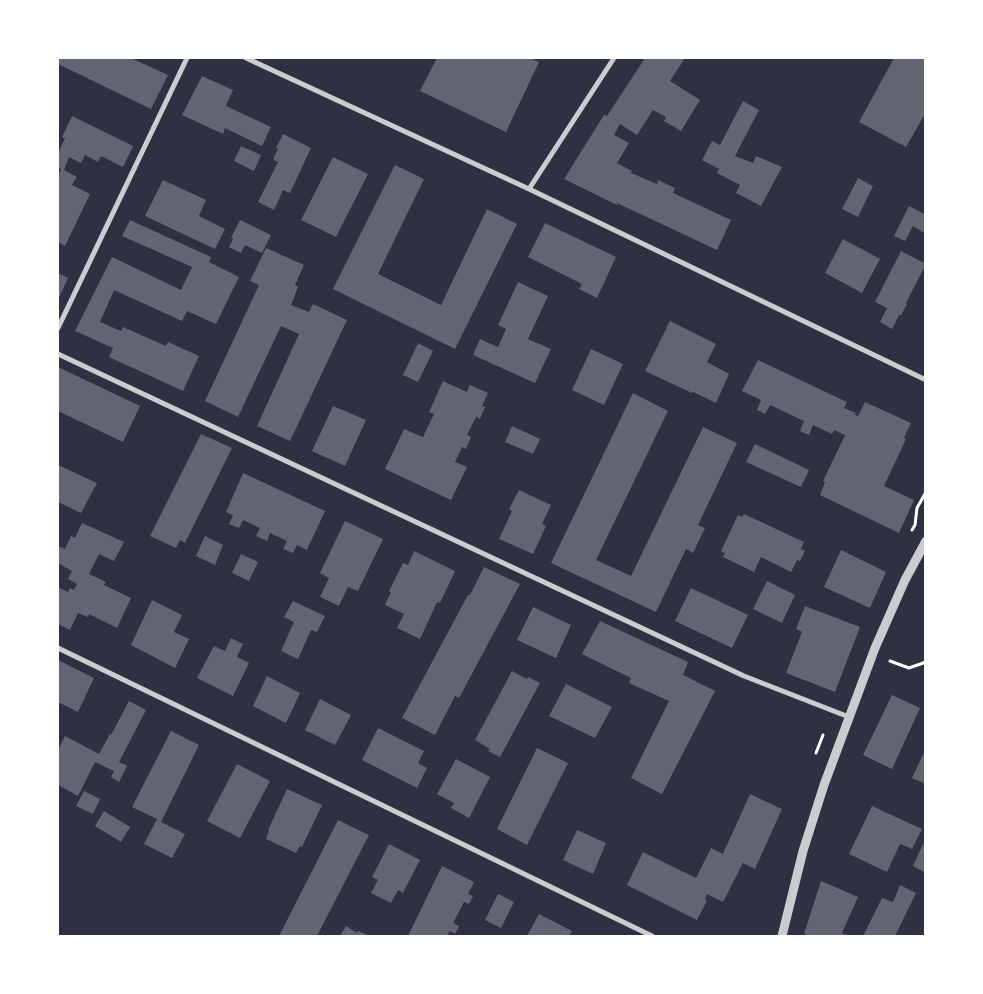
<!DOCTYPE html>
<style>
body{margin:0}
#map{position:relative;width:983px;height:994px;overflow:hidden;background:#2d3142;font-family:Lato,sans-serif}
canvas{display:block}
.frame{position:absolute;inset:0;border:59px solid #fff;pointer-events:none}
</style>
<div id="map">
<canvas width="983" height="994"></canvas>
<div class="frame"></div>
</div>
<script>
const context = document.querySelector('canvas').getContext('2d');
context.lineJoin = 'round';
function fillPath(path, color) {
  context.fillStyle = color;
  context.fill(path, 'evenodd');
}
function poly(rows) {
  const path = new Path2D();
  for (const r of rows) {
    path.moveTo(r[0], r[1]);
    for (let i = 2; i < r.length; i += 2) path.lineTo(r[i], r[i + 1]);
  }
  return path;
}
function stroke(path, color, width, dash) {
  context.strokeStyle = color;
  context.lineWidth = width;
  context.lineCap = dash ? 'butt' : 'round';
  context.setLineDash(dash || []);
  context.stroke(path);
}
fillPath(poly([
 [58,58,131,58,168,75,151,109,58,64],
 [437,58,529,58,539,62,506,132,420,91],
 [645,58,685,58,670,81,700,100,681,131,664,121,666,117,653,110,637,135,620,124,614,135,629,143,617,163,632,171,631,173,657,184,658,180,675,188,673,193,731,220,717,250,617,203,617,205,564,179,604,115,607,116],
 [894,58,926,58,926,112,906,147,859,122],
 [202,76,233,90,226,106,271,127,262,146,225,128,223,134,182,115],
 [743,101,759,110,735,156,753,163,756,156,782,167,761,206,736,193,740,185,717,173,719,169,702,160,712,141,720,145],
 [72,116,133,146,123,167,101,156,98,162,85,155,81,163,69,157,64,170,77,177,72,185,90,194,65,246,58,242,58,176,61,169,58,168,58,153,65,138,62,137],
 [283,134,311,148,290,193,283,190,274,210,258,202,278,162,273,159,278,149,276,148],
 [241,146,261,155,254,171,234,161],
 [333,157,368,174,336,237,301,220],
 [395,165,424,179,378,274,441,305,487,209,517,224,455,349,333,289],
 [858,178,873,186,858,217,842,209],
 [163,180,206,200,199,216,225,229,215,249,145,216],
 [909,206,926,215,926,234,913,226,905,241,894,236],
 [130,220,211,257,209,262,239,277,216,324,187,311,182,321,114,290,100,322,121,331,123,327,166,346,168,342,199,356,183,391,109,357,113,348,75,331,112,257,181,290,192,267,122,236],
 [240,220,271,235,262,253,245,245,241,253,229,247,233,239,231,238],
 [545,223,616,257,597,298,579,289,582,284,528,257],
 [843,239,880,259,862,293,825,273],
 [266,248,304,265,295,285,298,287,291,305,309,312,313,304,347,320,290,441,257,426,299,334,281,326,238,417,205,401,259,285,250,281],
 [901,251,926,264,906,303,907,304,901,315,899,315,892,329,880,322,887,308,875,302],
 [58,273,68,278,58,300],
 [518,282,548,296,528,339,551,349,535,383,473,355,480,339,498,347,506,329,498,325],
 [670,321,716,344,707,362,729,374,716,403,693,392,692,393,645,371],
 [418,343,433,351,418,382,403,375],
 [591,349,623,364,604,405,572,390],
 [758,360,847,402,844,408,856,413,855,415,858,416,865,402,911,423,904,438,906,439,884,486,914,500,899,533,820,495,825,482,823,481,845,435,834,430,832,434,813,425,809,435,800,431,804,421,770,405,765,414,757,410,761,400,742,391],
 [58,367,140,406,123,442,58,411],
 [443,381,467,392,470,385,488,393,482,406,485,407,480,419,476,417,467,435,471,437,466,449,462,447,455,462,467,467,451,500,385,469,404,429,423,437,434,414,429,412],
 [633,393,668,411,596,560,631,576,703,427,737,443,698,525,705,528,693,553,686,549,656,612,551,563],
 [333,406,366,420,345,466,312,451],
 [512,426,540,439,533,454,505,442],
 [201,434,232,448,185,543,180,540,176,548,150,536],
 [755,444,809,470,801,487,746,462],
 [58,465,97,483,81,513,58,502],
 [243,473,325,511,307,550,297,545,293,553,283,549,287,541,270,533,267,541,256,536,260,528,243,520,239,528,229,524,233,515,226,512],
 [519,490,551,505,542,524,546,526,533,554,499,539,512,511,509,509],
 [744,514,804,542,801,549,805,551,800,561,797,560,791,572,761,557,754,572,723,557,725,553,721,551,738,515,742,517],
 [345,521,383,539,358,591,348,587,339,606,320,597,329,578,320,573],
 [82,523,124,542,114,561,99,554,89,574,106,582,104,585,131,598,117,628,89,614,88,617,78,613,70,630,58,624,58,587,68,592,70,588,74,590,77,584,68,579,72,571,58,563,58,546,65,549,71,536,75,538],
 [205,536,223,545,215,565,196,556],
 [841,550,886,572,870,608,824,587],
 [414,551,455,571,440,603,437,602,420,639,397,628,404,614,385,605,391,592,389,591,403,563,408,565],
 [241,554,258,562,249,581,232,573],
 [484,567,520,584,459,698,455,696,435,735,402,718,468,595,470,595],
 [767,581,795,595,782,623,753,609],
 [691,588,748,615,732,648,675,621],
 [152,600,182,615,174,632,189,639,175,668,131,645],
 [293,601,325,616,317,632,311,630,298,659,281,651,294,622,284,617],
 [805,606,860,627,835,692,786,673,802,632,796,629],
 [533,607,571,625,556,658,517,640],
 [600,621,688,662,683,675,715,691,662,794,631,778,669,701,629,683,631,678,582,654],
 [231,638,243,644,237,657,249,663,233,696,197,678,214,646,225,651],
 [58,660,94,678,78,712,58,702],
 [512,671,527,679,528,677,540,683,500,757,488,751,490,749,475,740],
 [267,676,300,693,286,723,253,706],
 [566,684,612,707,595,738,549,716],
 [892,695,920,708,892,769,863,755],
 [320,699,351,715,335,745,305,730],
 [129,701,146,710,119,762,127,766,119,782,111,777,114,771,95,762,78,796,58,785,58,750,65,736,99,754,110,734,111,735],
 [378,728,424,751,418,763,427,768,417,788,362,760],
 [171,731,199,745,161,822,185,834,172,858,144,844,157,819,132,807],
 [537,748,568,763,527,845,497,829],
 [926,748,926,784,912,778],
 [456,759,490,777,469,818,451,808,454,803,437,794],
 [237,764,270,781,240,838,207,821],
 [287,789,322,805,302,847,300,846,296,853,266,839,269,831,268,830],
 [84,791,100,799,93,814,76,806],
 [750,794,782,809,755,869,743,863,723,902,707,894,705,900,707,901,697,920,627,885,643,852,696,878,711,848,723,854],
 [872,806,922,829,912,849,900,844,887,872,849,854],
 [104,811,130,827,121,842,95,826],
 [338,820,369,835,317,936,279,936],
 [577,830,606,843,593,874,563,860],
 [389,844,420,860,403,893,398,890,391,903,371,893,378,880,372,877],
 [923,844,926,845,926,873,913,866],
 [442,866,474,882,468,894,473,896,469,904,464,902,453,923,459,926,455,934,450,931,447,936,408,936],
 [821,881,858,897,842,933,849,936,811,936,804,934],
 [900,885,916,893,895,936,863,936,882,898,893,902],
 [498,894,514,902,501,928,485,920],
 [539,914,572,931,569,936,527,936],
 [346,926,357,933,358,931,367,935,366,936,340,936]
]), '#626471');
stroke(poly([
 [912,530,915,525,917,508,926,492],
 [890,661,909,668,926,662],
 [816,753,823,735]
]), '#fff', 3);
stroke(poly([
 [246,58,529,189,926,380],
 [529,189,614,58],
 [58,328,187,58],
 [58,354,744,676,849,717],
 [58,648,652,936]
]), '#caccd0', 5);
stroke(poly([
 [782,936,803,851,824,785,875,648,905,580,926,541]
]), '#caccd0', 9);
</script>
